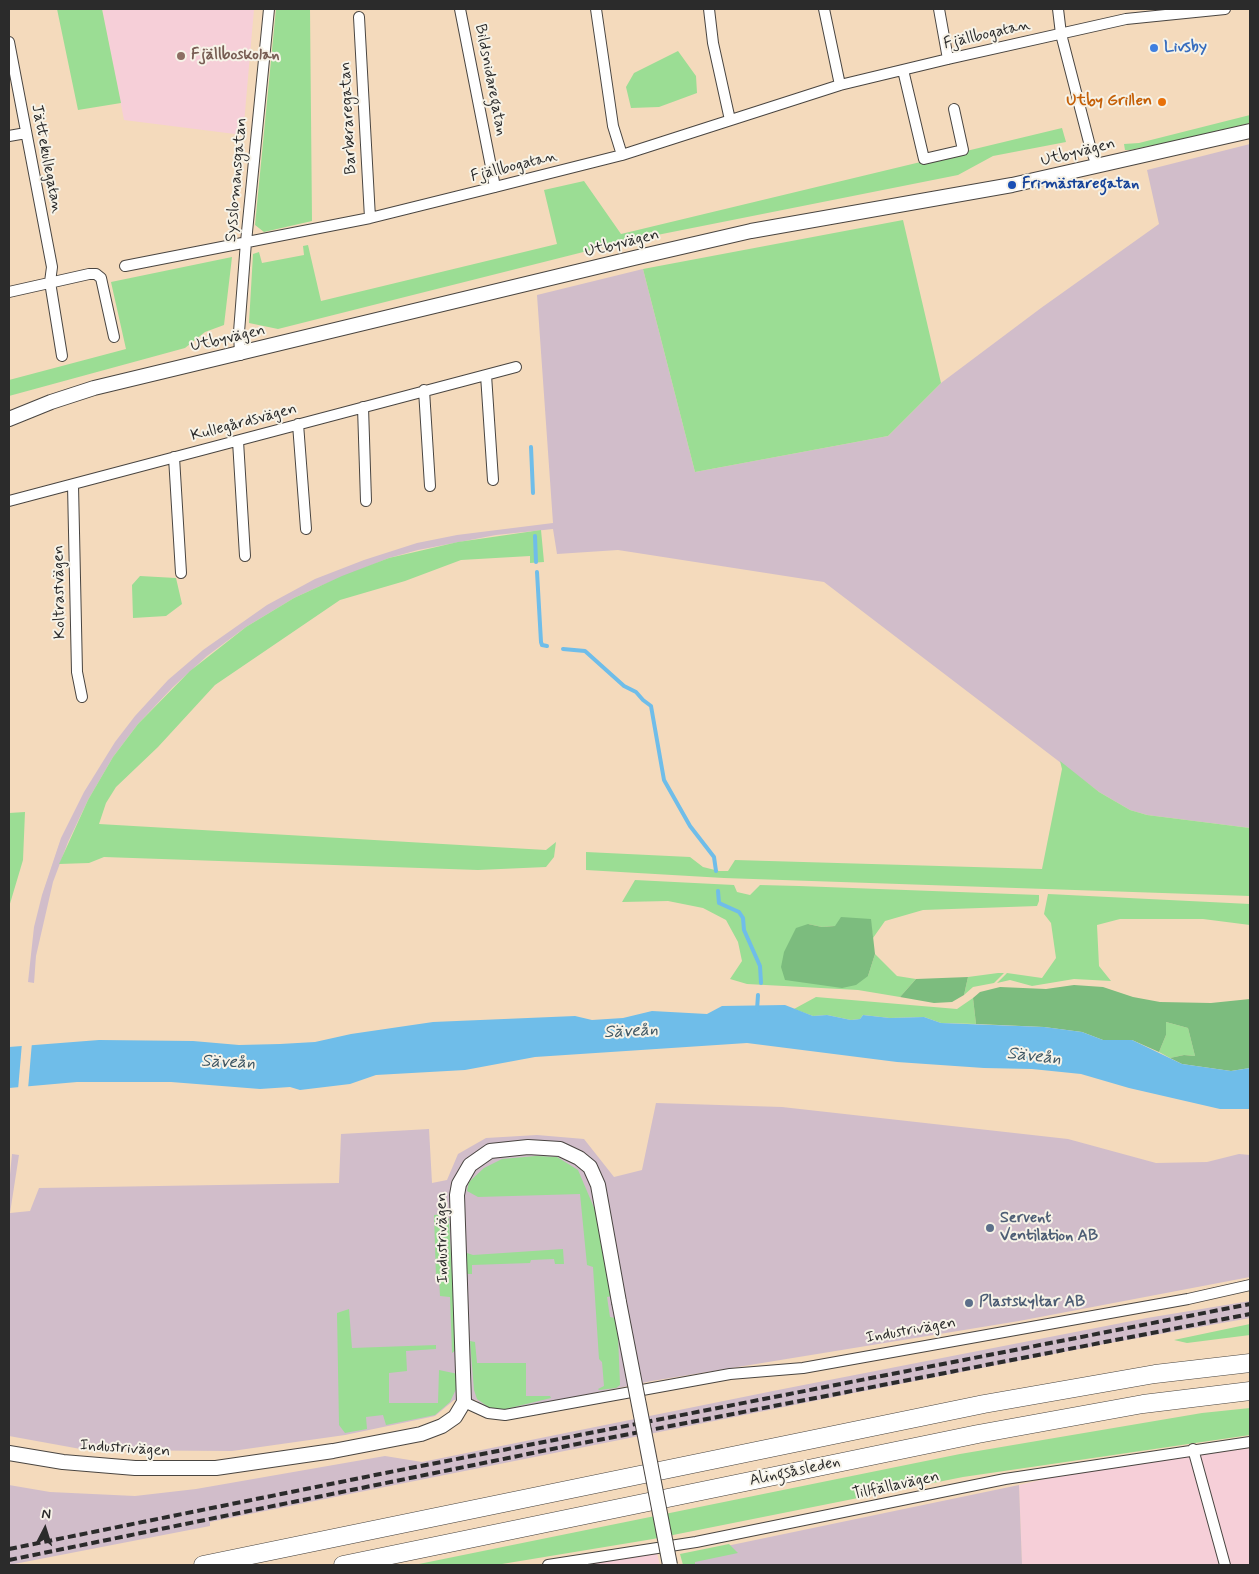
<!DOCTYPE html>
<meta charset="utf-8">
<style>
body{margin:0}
#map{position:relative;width:1259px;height:1574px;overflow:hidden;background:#f4dabc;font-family:Mynerve,sans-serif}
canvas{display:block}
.frame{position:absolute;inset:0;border:10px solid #2b2b2b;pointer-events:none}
.north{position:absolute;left:20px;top:1504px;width:50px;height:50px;-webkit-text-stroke:4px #f7f3e8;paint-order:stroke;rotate:5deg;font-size:14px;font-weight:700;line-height:20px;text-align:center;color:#2b2b2b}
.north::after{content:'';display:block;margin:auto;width:18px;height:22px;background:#2b2b2b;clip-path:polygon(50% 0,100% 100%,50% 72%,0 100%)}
</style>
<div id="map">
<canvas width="1259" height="1574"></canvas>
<div class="frame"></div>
<div class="north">N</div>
</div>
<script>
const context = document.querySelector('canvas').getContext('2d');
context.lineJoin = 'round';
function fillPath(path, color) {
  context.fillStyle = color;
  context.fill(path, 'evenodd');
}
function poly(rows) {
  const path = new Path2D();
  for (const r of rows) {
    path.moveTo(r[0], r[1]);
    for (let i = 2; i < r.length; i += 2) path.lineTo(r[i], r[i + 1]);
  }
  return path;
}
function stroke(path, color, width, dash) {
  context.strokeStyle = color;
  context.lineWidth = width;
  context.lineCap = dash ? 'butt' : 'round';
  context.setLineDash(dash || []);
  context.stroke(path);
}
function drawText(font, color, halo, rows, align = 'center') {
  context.font = font + ' Mynerve,sans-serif';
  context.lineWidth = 4;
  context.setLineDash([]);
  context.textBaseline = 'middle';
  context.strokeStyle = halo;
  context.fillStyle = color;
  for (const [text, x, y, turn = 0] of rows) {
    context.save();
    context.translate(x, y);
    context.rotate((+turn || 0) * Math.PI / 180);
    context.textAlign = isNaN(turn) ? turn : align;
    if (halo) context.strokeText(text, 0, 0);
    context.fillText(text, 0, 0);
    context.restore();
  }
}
fillPath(poly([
 [102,9,254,9,243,135,124,120],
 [1250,1448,1250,1565,1022,1565,1019,1485,1075,1472],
 [657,1553,660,1565,565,1565]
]), '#f6cfd8');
fillPath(poly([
 [1250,144,1250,828,1147,815,1130,810,1099,792,824,582,618,550,557,554,553,529,496,535,418,550,389,558,318,587,294,598,246,627,207,656,173,687,138,724,113,757,88,800,68,842,53,882,36,956,34,983,28,982,34,927,42,895,61,838,84,792,115,742,135,716,168,680,203,650,267,605,315,579,364,560,417,543,457,535,553,523,537,295,643,269,695,472,888,436,941,383,1041,308,1159,224,1147,170],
 [656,1103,782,1107,1068,1139,1156,1163,1207,1162,1239,1154,1250,1155,1250,1277,1019,1321,652,1381,506,1411,488,1410,476,1400,454,1400,435,1416,407,1422,345,1435,232,1451,86,1450,9,1436,9,1185,12,1154,19,1155,10,1213,30,1211,39,1188,339,1183,341,1134,429,1129,432,1183,447,1180,458,1154,486,1138,537,1135,584,1139,614,1177,642,1170],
 [1250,1301,1250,1318,1110,1343,849,1394,210,1522,210,1526,9,1565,9,1485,50,1492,135,1496,196,1489,385,1456,422,1462,778,1390,1147,1318],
 [1019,1485,1022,1565,695,1565,693,1553]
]), '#d1bdca');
fillPath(poly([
 [57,9,102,9,121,103,78,110],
 [276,9,310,9,312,221,264,232,255,225],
 [678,51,696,76,697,93,659,107,631,108,626,87,634,73],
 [1250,115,1250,123,1188,138,1130,150,1125,150,1124,144,1139,143],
 [1062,128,1066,142,993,156,958,175,627,241,278,329,249,323,253,254,259,252,262,263,304,255,303,246,308,245,321,301,557,244,544,190,584,181,621,234],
 [903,220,941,383,888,436,695,472,643,269],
 [232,257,224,325,205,332,185,348,9,396,9,380,126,349,111,282],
 [541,530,544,562,530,563,530,556,461,560,405,581,340,600,215,685,158,747,116,787,106,803,99,824,546,850,556,842,554,857,546,867,478,870,104,857,89,863,59,864,88,800,113,757,138,724,190,671,246,627,294,598,342,576,389,558,458,542],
 [140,576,176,578,182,604,166,616,133,618,132,585],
 [1060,761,1099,792,1130,810,1147,815,1250,828,1250,896,724,878,586,870,586,852,690,857,703,867,719,871,728,871,735,860,1042,869,1062,769],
 [25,812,23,860,9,907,9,813],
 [635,880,734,885,737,892,750,895,760,885,799,886,1039,895,1039,901,1037,906,923,910,885,921,873,938,870,919,835,926,822,927,808,924,868,976,875,954,897,976,916,979,900,997,858,990,747,984,730,979,742,961,738,942,726,920,703,908,668,901,622,902],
 [1048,894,1250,904,1250,925,1203,919,1120,919,1097,925,1099,966,1111,981,1074,979,1032,986,1010,980,997,983,1007,973,1042,978,1056,958,1051,923,1044,914],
 [998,973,1004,973,994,983,973,987,964,995,968,977],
 [816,997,957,1009,973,998,976,1024,941,1023,924,1017,890,1018,863,1015,860,1019,851,1020,827,1015,813,1016,794,1009],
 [1166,1022,1188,1028,1195,1056,1184,1055,1170,1058,1159,1052,1166,1035],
 [536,1156,557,1157,578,1170,595,1210,612,1296,607,1297,610,1317,615,1318,618,1335,620,1385,616,1388,599,1390,598,1389,604,1386,602,1362,599,1359,593,1267,587,1265,580,1194,478,1197,467,1191,469,1182,484,1168,502,1159],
 [446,1214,449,1219,456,1350,452,1353,450,1297,440,1296,439,1278,436,1277,434,1215],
 [563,1249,564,1264,555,1264,554,1259,531,1260,530,1263,472,1265,472,1274,468,1274,465,1271,467,1253,473,1255],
 [349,1309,352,1348,436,1345,436,1349,406,1351,407,1371,389,1373,389,1403,438,1403,439,1370,458,1374,458,1385,450,1402,435,1415,386,1425,383,1415,366,1417,367,1429,345,1433,339,1425,337,1313],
 [1250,1324,1250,1335,1187,1343,1174,1340],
 [470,1341,475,1342,477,1363,526,1363,526,1396,550,1396,551,1398,506,1409,491,1409,477,1399,474,1390],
 [1250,1408,1250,1435,963,1477,653,1539,496,1565,414,1565,960,1454,1202,1413],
 [729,1544,738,1553,695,1562,695,1565,683,1565,680,1554]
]), '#9bdd94');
fillPath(poly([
 [841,917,871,919,875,954,868,976,856,985,842,988,785,980,781,967,784,952,796,928,808,924,822,927,835,926],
 [968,977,964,995,952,1002,934,1003,900,997,916,979],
 [1074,985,1103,987,1133,997,1160,1002,1211,1003,1250,999,1250,1068,1231,1071,1182,1064,1170,1058,1184,1055,1195,1056,1188,1028,1166,1022,1166,1035,1159,1052,1132,1040,1103,1040,1082,1032,1044,1027,976,1024,973,998,980,992,1000,987,1046,989]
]), '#7cbc7e');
fillPath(poly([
 [785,1005,813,1016,827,1015,851,1020,860,1019,863,1015,890,1018,924,1017,941,1023,1044,1027,1082,1032,1103,1040,1132,1040,1182,1064,1231,1071,1250,1068,1250,1109,1220,1109,1129,1088,1081,1074,1032,1069,984,1068,897,1062,747,1043,535,1057,465,1070,376,1075,350,1084,300,1090,290,1087,260,1089,171,1082,77,1082,9,1088,9,1047,99,1040,193,1041,239,1045,280,1044,315,1042,351,1034,433,1022,575,1016,592,1020,623,1018,652,1011,707,1014,722,1006]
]), '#6fbde9');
fillPath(poly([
 [32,1042,28,1089,18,1090,22,1043]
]), '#f4dabc');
stroke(poly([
 [531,447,533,493],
 [535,536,536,562],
 [537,572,541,642,542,645,547,646],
 [563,649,585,651,624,686,636,692,643,700,651,706,664,780,690,826,714,857,716,871],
 [718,891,719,903,739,912,743,918,744,930,760,966,761,983],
 [757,1010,758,995]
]), '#6fbde9', 4);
const street = poly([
 [460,9,495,187],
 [596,9,613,126,622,155],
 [709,9,713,43,730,120],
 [824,9,840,85],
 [939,9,948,59],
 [1058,9,1061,34,1090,146,1097,166],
 [359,17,370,218],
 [9,42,52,267,50,282,62,356],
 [903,70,924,159,963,150,954,109],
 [9,136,26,133],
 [125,266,370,218,495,187,622,155,840,85,948,59,1126,19,1225,9],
 [9,292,89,274,96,274,101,278,114,337],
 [240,355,239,332,246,242,269,9],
 [486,375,493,480],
 [424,390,430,486],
 [363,407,366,501],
 [298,424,306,529],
 [238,441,245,556],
 [174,457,181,573],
 [73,485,77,672,82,697],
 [9,501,516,367],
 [464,1402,488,1413,505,1415,730,1374,803,1368,1188,1299,1250,1285],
 [1193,1449,1225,1565],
 [548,1565,696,1542,1005,1479,1250,1442]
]);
const secondary = poly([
 [9,419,51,402,94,388,634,258,751,231,1012,185,1250,131],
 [9,1453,63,1462,135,1468,216,1468,333,1451,421,1434,442,1426,455,1417,464,1402,457,1195,459,1184,470,1165,490,1151,528,1147,560,1149,579,1158,590,1167,598,1185,619,1302]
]);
const highway = poly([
 [203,1565,984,1404,1155,1374,1250,1363],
 [343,1565,978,1434,1143,1404,1250,1391]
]);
stroke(street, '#494541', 12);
stroke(secondary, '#494541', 16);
stroke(highway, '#494541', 19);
stroke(street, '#fff', 10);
stroke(secondary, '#fff', 14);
stroke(highway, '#fff', 18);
stroke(poly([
 [9,1549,385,1473,1250,1304],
 [9,1560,562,1447,1250,1314]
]), '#2b2b2b', 4, [8, 4]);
const secondaryBridge = poly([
 [619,1302,670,1565]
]);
stroke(secondaryBridge, '#494541', 16, []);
stroke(secondaryBridge, '#fff', 14);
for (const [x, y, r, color] of [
 [1154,48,5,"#3f7fe0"],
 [181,56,5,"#8d6e63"],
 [1162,102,5,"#e8710a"],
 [1012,185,5,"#1a4fb4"],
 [990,1228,5,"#5c6f8a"],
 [969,1303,5,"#5c6f8a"]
]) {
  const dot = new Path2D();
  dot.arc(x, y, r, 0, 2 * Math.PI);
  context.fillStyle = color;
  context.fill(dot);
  stroke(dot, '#f7f3e8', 2);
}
drawText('16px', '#2b2b2b', '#f7f3e8', [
 ["Fjällbogatan",987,35,-13],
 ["Bildsnidaregatan",490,80,79],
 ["Barberaregatan",349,118,-93],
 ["Utbyvägen",1078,153,-14],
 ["Jättekullegatan",46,159,79],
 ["Fjällbogatan",514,167,-14],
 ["Sysslomansgatan",237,180,-85],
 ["Utbyvägen",622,244,-14],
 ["Utbyvägen",228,339,-13],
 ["Kullegårdsvägen",244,423,-15],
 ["Koltrastvägen",60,592,-91],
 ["Industrivägen",443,1238,-91],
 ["Industrivägen",911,1331,-10],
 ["Industrivägen",125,1449,4],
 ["Alingsåsleden",795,1472,-12],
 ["Tillfällavägen",896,1486,-12]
]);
drawText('bold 16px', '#366cbe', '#f7f3e8', [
 ["Livsby",1164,48]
], 'left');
drawText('bold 16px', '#785e54', '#f7f3e8', [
 ["Fjällboskolan",191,56]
], 'left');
drawText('bold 16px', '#c56008', '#f7f3e8', [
 ["Utby Grillen",1152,102]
], 'right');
drawText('bold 16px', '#164399', '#f7f3e8', [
 ["Frimästaregatan",1022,185]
], 'left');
drawText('bold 16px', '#4e5e75', '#f7f3e8', [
 ["Servent",1000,1219],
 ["Ventilation AB",1000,1237],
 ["Plastskyltar AB",979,1303]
], 'left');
drawText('italic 18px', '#3f5764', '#f7f3e8', [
 ["Säveån",631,1032,-3],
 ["Säveån",1034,1057,6],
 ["Säveån",228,1063,2]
]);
</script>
